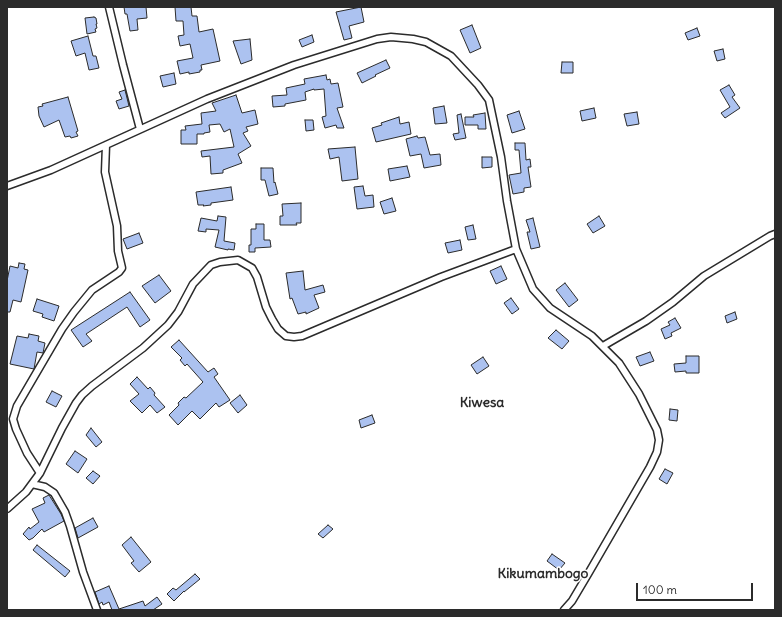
<!DOCTYPE html>
<style>
body{margin:0}
#map{position:relative;width:782px;height:617px;overflow:hidden;background:#fff;font-family:Delius,sans-serif}
canvas{display:block}
.frame{position:absolute;inset:0;border:8px solid #2b2b2b;pointer-events:none}
.scale{position:absolute;left:636px;top:583px;width:117px;height:18px;box-sizing:border-box;border:2px solid #2b2b2b;border-top:0;padding-left:5px;font-size:12px;line-height:14px;white-space:nowrap;color:#2b2b2b;-webkit-text-stroke:3px #fff;paint-order:stroke}
</style>
<div id="map">
<canvas width="782" height="617"></canvas>
<div class="frame"></div>
<div class="scale">100 m</div>
</div>
<script>
const context = document.querySelector('canvas').getContext('2d');
context.lineJoin = 'round';
function fillPath(path, color) {
  context.fillStyle = color;
  context.fill(path, 'evenodd');
}
function poly(rows) {
  const path = new Path2D();
  for (const r of rows) {
    path.moveTo(r[0], r[1]);
    for (let i = 2; i < r.length; i += 2) path.lineTo(r[i], r[i + 1]);
  }
  return path;
}
function stroke(path, color, width, dash) {
  context.strokeStyle = color;
  context.lineWidth = width;
  context.lineCap = dash ? 'butt' : 'round';
  context.setLineDash(dash || []);
  context.stroke(path);
}
function drawText(font, color, halo, rows, align = 'center') {
  context.font = font + ' Delius,sans-serif';
  context.lineWidth = 3;
  context.setLineDash([]);
  context.textBaseline = 'middle';
  context.strokeStyle = halo;
  context.fillStyle = color;
  for (const [text, x, y, turn = 0] of rows) {
    context.save();
    context.translate(x, y);
    context.rotate((+turn || 0) * Math.PI / 180);
    context.textAlign = isNaN(turn) ? turn : align;
    if (halo) context.strokeText(text, 0, 0);
    context.fillText(text, 0, 0);
    context.restore();
  }
}
const building = poly([
 [124,7,146,7,147,18,137,19,138,30,130,31,127,14,125,14,124,7],
 [175,7,191,7,192,16,197,16,199,32,213,29,220,61,201,65,202,70,200,70,200,72,189,74,189,72,180,74,177,61,193,58,190,44,180,46,178,36,184,35,183,21,176,21,175,7],
 [361,7,364,22,349,26,352,38,344,40,336,12,361,7],
 [94,17,96,18,97,24,96,24,97,28,95,29,96,32,87,34,85,18,94,17],
 [472,25,481,48,470,53,460,30,472,25],
 [697,28,700,36,688,40,685,33,697,28],
 [312,35,314,42,302,47,299,40,312,35],
 [88,36,93,56,96,56,99,68,89,70,85,53,76,56,71,41,88,36],
 [250,39,252,60,241,64,233,41,250,39],
 [723,49,725,59,717,61,714,51,723,49],
 [386,60,390,68,375,75,376,76,362,83,357,73,386,60],
 [562,62,573,62,573,73,561,73,562,62],
 [174,73,176,84,163,87,160,76,174,73],
 [326,75,327,80,330,79,331,84,338,83,343,107,337,108,344,128,337,128,336,125,325,128,322,117,326,116,324,89,314,90,314,89,305,92,306,100,285,104,285,106,273,107,272,96,287,95,286,88,305,84,304,79,326,75],
 [729,85,735,95,732,97,740,108,725,118,721,113,730,107,720,90,729,85],
 [125,90,129,106,119,109,116,101,122,99,119,92,125,90],
 [236,95,242,113,255,110,258,124,246,127,248,131,243,133,251,146,238,154,242,163,223,170,223,173,211,174,210,156,202,157,201,151,234,147,230,129,224,132,220,124,209,125,210,132,204,133,204,134,197,134,197,144,181,144,181,130,186,130,185,126,202,124,201,113,216,111,212,103,236,95],
 [68,97,78,131,76,132,78,136,71,138,70,136,65,137,59,120,44,127,39,116,38,107,43,106,42,104,68,97],
 [444,106,447,123,435,124,433,108,444,106],
 [594,108,596,118,582,121,580,111,594,108],
 [519,111,525,129,512,133,507,115,519,111],
 [637,112,639,124,627,126,624,114,637,112],
 [485,113,486,129,478,129,478,125,465,125,465,117,474,117,473,115,485,113],
 [461,114,466,138,455,140,453,134,459,133,457,115,461,114],
 [399,117,400,124,409,122,411,134,376,142,372,128,382,125,381,123,399,117],
 [305,120,313,120,314,130,306,131,305,120],
 [417,136,418,138,425,137,430,155,440,154,441,165,424,168,421,154,410,156,406,139,417,136],
 [515,143,525,143,526,160,530,159,531,167,528,167,531,187,524,188,524,192,513,194,509,175,521,173,519,150,515,150,515,143],
 [355,147,358,179,342,181,339,157,330,159,328,149,355,147],
 [482,157,492,157,492,167,482,168,482,157],
 [407,166,410,177,390,181,388,169,407,166],
 [261,168,273,168,274,183,275,182,278,194,269,196,265,180,261,180,261,168],
 [363,186,365,196,373,195,374,207,357,209,354,187,363,186],
 [231,187,233,200,211,203,211,205,203,206,204,205,198,205,196,192,231,187],
 [392,198,396,211,384,214,380,202,392,198],
 [301,203,301,223,296,223,297,225,280,225,280,216,283,216,282,204,301,203],
 [218,216,226,217,224,241,235,243,234,250,228,249,228,250,215,247,219,230,206,229,206,232,198,231,201,218,217,221,218,216],
 [599,216,605,226,593,233,587,224,599,216],
 [533,218,540,247,531,249,527,232,530,232,526,220,533,218],
 [256,224,264,224,264,240,270,240,271,247,255,248,255,252,249,252,249,245,251,245,251,229,256,229,256,224],
 [473,225,476,239,468,240,465,227,473,225],
 [139,233,143,243,127,249,123,239,139,233],
 [460,240,462,250,448,253,445,243,460,240],
 [19,263,25,264,24,269,28,270,21,302,13,300,10,312,7,312,7,281,10,266,18,268,19,263],
 [501,266,507,279,496,284,490,271,501,266],
 [303,271,305,290,323,285,325,292,314,295,319,308,306,314,306,312,298,314,292,298,290,299,286,273,303,271],
 [159,275,171,291,155,303,142,286,159,275],
 [565,283,578,300,569,307,556,290,565,283],
 [130,292,150,320,140,327,127,307,86,334,92,341,83,347,71,330,130,292],
 [511,298,519,309,512,314,504,303,511,298],
 [37,299,59,306,54,321,42,317,43,314,33,311,37,299],
 [735,312,737,319,727,323,725,316,735,312],
 [675,318,681,328,671,333,672,336,665,339,661,329,670,325,668,322,675,318],
 [556,330,569,341,562,349,548,338,556,330],
 [29,334,39,336,38,341,45,343,43,353,37,352,34,369,10,364,17,336,28,338,29,334],
 [179,340,208,372,214,368,218,374,214,377,230,400,219,407,216,403,200,419,192,411,178,425,169,415,179,405,178,403,184,397,186,398,203,382,187,364,185,366,180,360,182,358,171,347,179,340],
 [650,352,654,361,640,366,636,357,650,352],
 [686,356,699,356,699,373,686,373,686,371,675,372,674,364,686,363,686,356],
 [483,357,489,366,477,374,471,365,483,357],
 [137,377,148,389,150,387,155,393,154,395,165,407,157,413,150,405,142,413,130,401,139,394,130,384,137,377],
 [52,391,62,396,56,407,46,402,52,391],
 [240,395,247,405,238,413,230,403,240,395],
 [670,409,678,410,677,421,669,420,670,409],
 [372,415,375,423,361,428,359,420,372,415],
 [91,428,102,442,96,447,86,435,91,428],
 [75,451,87,459,78,473,66,464,75,451],
 [665,469,673,473,667,484,659,479,665,469],
 [93,471,100,476,93,484,86,478,93,471],
 [49,495,61,514,64,521,44,532,42,529,33,538,29,540,23,534,29,527,30,529,39,522,32,509,45,503,43,498,49,495],
 [93,518,98,527,78,538,75,528,93,518],
 [328,525,333,529,323,538,318,534,328,525],
 [131,537,151,562,139,572,131,563,134,561,122,545,131,537],
 [37,545,70,571,65,577,33,550,37,545],
 [552,554,565,563,559,570,547,561,552,554],
 [195,574,200,579,184,592,184,591,174,601,167,594,173,588,176,590,195,574],
 [109,586,119,609,143,601,145,606,157,597,162,604,153,610,112,610,109,602,103,605,102,602,99,604,95,592,109,586]
]);
fillPath(building, '#acc2f0');
stroke(building, '#2b2b2b', 1);
const street = poly([
 [109,7,123,65,140,129],
 [7,186,51,170,207,99,294,65,377,39,391,37,413,39,426,42,451,56,478,85,489,100,501,157,507,201,516,249,533,289,550,308,592,336,619,363,639,394,657,430,659,440,657,452,650,467,588,574,572,601,564,610],
 [603,346,646,321,673,302,704,276,770,236,775,234],
 [40,473,27,453,16,429,13,419,17,406,62,329,74,312,92,290,119,272,122,268,118,251,117,226,105,172,106,145],
 [32,484,45,487,54,493,65,512,70,526,83,572,97,610],
 [7,509,26,492,40,473,62,428,76,403,82,395,92,386,143,348,168,325,178,312,193,284,211,265,220,262,238,260,252,268,257,277,266,307,272,319,278,329,286,336,294,337,302,336,441,277,516,249]
]);
stroke(street, '#2b2b2b', 9);
stroke(street, '#fff', 6);
drawText('bold 14px', '#2b2b2b', '#fff', [
 ["Kiwesa",482,403],
 ["Kikumambogo",543,574]
]);
</script>
